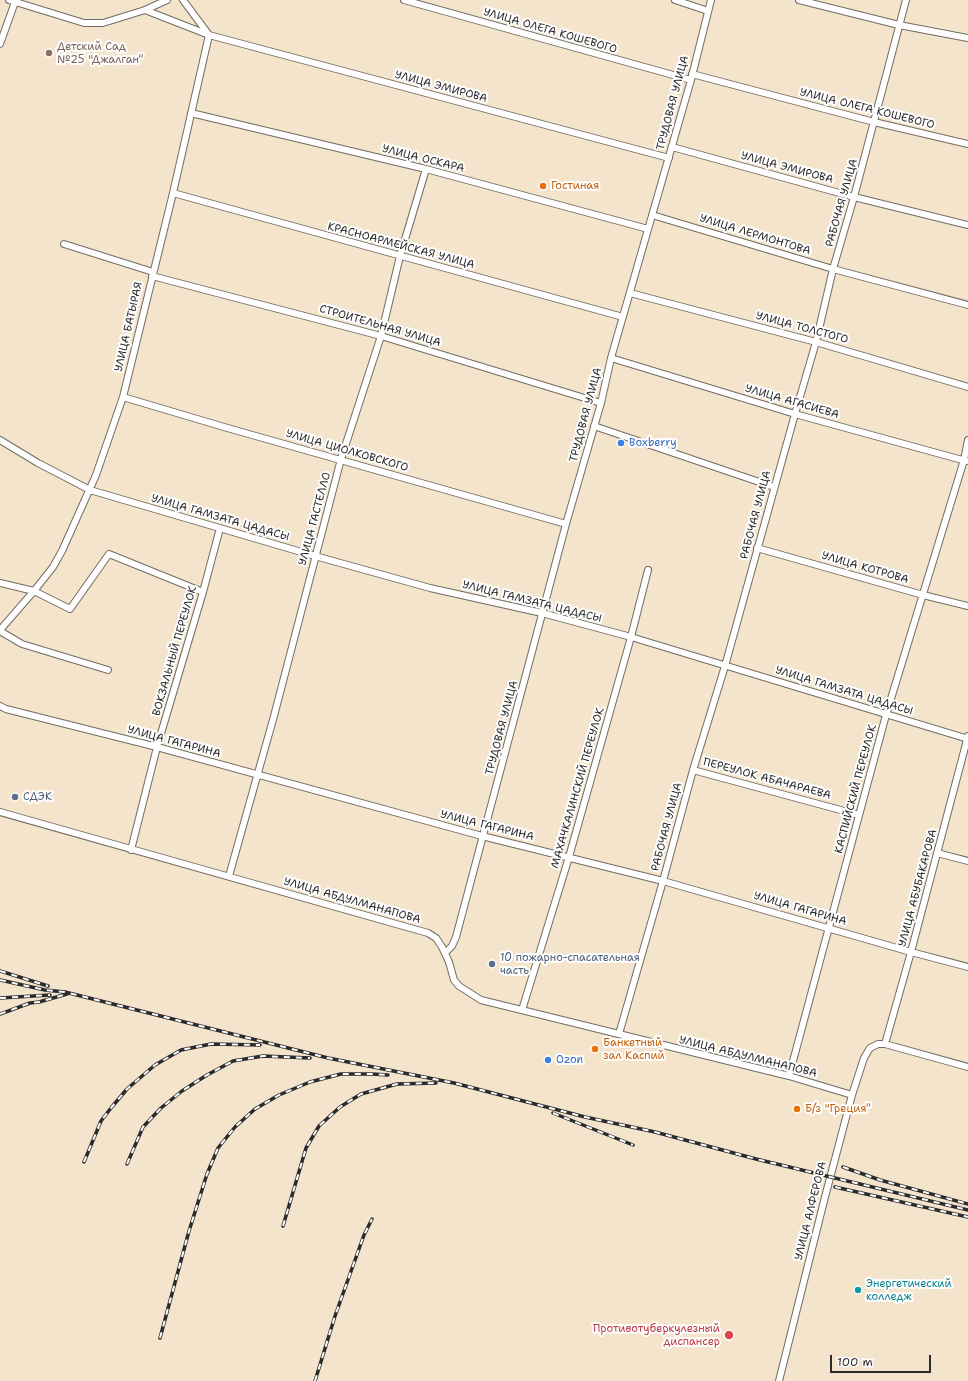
<!DOCTYPE html>
<meta charset="utf-8">
<style>
body{margin:0}
#map{position:relative;width:968px;height:1381px;overflow:hidden;background:#f4e4cb;font-family:"Shantell Sans",sans-serif}
canvas{display:block}
.scale{position:absolute;left:830px;top:1355px;width:101px;height:18px;box-sizing:border-box;border:2px solid #2b2b2b;border-top:0;padding-left:5px;font-size:12px;line-height:14px;white-space:nowrap;color:#2b2b2b;-webkit-text-stroke:3px #fff;paint-order:stroke}
</style>
<div id="map">
<canvas width="968" height="1381"></canvas>
<div class="scale">100 m</div>
</div>
<script>
const context = document.querySelector('canvas').getContext('2d');
context.lineJoin = 'round';
function poly(rows) {
  const path = new Path2D();
  for (const r of rows) {
    path.moveTo(r[0], r[1]);
    for (let i = 2; i < r.length; i += 2) path.lineTo(r[i], r[i + 1]);
  }
  return path;
}
function stroke(path, color, width, dash) {
  context.strokeStyle = color;
  context.lineWidth = width;
  context.lineCap = dash ? 'butt' : 'round';
  context.setLineDash(dash || []);
  context.stroke(path);
}
function drawText(font, color, halo, rows, align = 'center') {
  context.font = font + ' "Shantell Sans",sans-serif';
  context.lineWidth = 4;
  context.setLineDash([]);
  context.textBaseline = 'middle';
  context.strokeStyle = halo;
  context.fillStyle = color;
  for (const [text, x, y, turn = 0] of rows) {
    context.save();
    context.translate(x, y);
    context.rotate((+turn || 0) * Math.PI / 180);
    context.textAlign = isNaN(turn) ? turn : align;
    if (halo) context.strokeText(text, 0, 0);
    context.fillText(text, 0, 0);
    context.restore();
  }
}
const minor = poly([
 [9,0,84,23,103,23,145,10,209,35,669,158],
 [404,0,691,80],
 [675,0,708,11],
 [799,0,899,25,968,38],
 [145,10,167,0],
 [0,44,15,2],
 [692,74,874,122,968,144],
 [191,113,426,169,648,229],
 [672,147,854,197,968,225],
 [173,193,623,317],
 [652,215,833,269,968,305],
 [64,244,153,272],
 [152,276,381,336,601,403],
 [630,293,816,342,968,387],
 [611,358,795,414,966,461],
 [123,397,224,427,566,524],
 [594,426,774,487],
 [0,440,38,463,90,490,315,556,430,588,542,613,631,637,968,739],
 [757,548,923,595,968,606],
 [0,583,34,591,70,609,109,554,203,592],
 [0,630,34,591,53,567,62,551,96,475,123,397,173,193,209,35,183,0],
 [0,631,22,644,108,670],
 [0,706,6,709,157,747,482,836,663,881,911,952,968,967],
 [693,770,859,815],
 [0,812,428,933,436,938,442,947,449,962,454,980,459,986,481,1000,789,1076,852,1095],
 [131,850,157,747,203,592,220,528],
 [937,853,968,861],
 [229,876,274,716,341,459,381,336,400,256,426,169],
 [445,953,452,946,456,937,566,524,601,403,611,358,691,80,711,0],
 [522,1010,569,857,631,637,648,570],
 [619,1034,663,881,693,770,725,666,795,414,816,342,833,269,854,197,906,0],
 [885,1044,911,952,968,736],
 [789,1076,886,715,964,460,968,440],
 [779,1381,825,1197,852,1095,864,1058,870,1048,878,1044,885,1044,968,1067]
]);
stroke(minor, '#716c63', 8);
stroke(minor, '#fff', 6);
const rail = poly([
 [0,971,48,986],
 [0,980,45,990,65,992,328,1058,454,1083,585,1117,655,1132,756,1159,968,1210],
 [0,998,50,995],
 [0,1014,30,1003,39,1002,67,994],
 [553,1113,633,1145],
 [84,1162,101,1121,111,1108,127,1089,155,1065,181,1050,211,1044,260,1045],
 [127,1164,143,1127,161,1108,182,1091,207,1075,233,1061,263,1056,310,1058],
 [843,1167,880,1180,968,1204],
 [835,1187,968,1217],
 [283,1226,306,1148,319,1126,340,1107,361,1094,397,1084,436,1083],
 [160,1338,189,1231,207,1174,218,1148,235,1127,255,1109,279,1095,310,1082,341,1074,372,1074,388,1075],
 [315,1381,335,1316,364,1235,372,1219]
]);
stroke(rail, '#2b2b2b', 3.5);
stroke(rail, '#fff', 2, [6]);
for (const [x, y, r, color] of [
 [49,53,4,"#8d6e63"],
 [543,186,4,"#e8710a"],
 [621,443,4,"#3f7fe0"],
 [15,797,4,"#5c6f8a"],
 [492,964,4,"#5c6f8a"],
 [595,1049,4,"#e8710a"],
 [548,1060,4,"#3f7fe0"],
 [797,1109,4,"#e8710a"],
 [858,1290,4,"#0f9aa8"],
 [729,1335,5,"#e0444e"]
]) {
  const dot = new Path2D();
  dot.arc(x, y, r, 0, 2 * Math.PI);
  context.fillStyle = color;
  context.fill(dot);
  stroke(dot, '#fff', 1.5);
}
drawText('11px', '#2b2b2b', '#fff', [
 ["УЛИЦА ОЛЕГА КОШЕВОГО",550,31,16],
 ["УЛИЦА ЭМИРОВА",441,87,15],
 ["ТРУДОВАЯ УЛИЦА",673,103,-75],
 ["УЛИЦА ОЛЕГА КОШЕВОГО",867,109,14],
 ["УЛИЦА ОСКАРА",423,159,14],
 ["УЛИЦА ЭМИРОВА",787,168,15],
 ["РАБОЧАЯ УЛИЦА",842,203,-74],
 ["УЛИЦА ЛЕРМОНТОВА",755,235,17],
 ["КРАСНОАРМЕЙСКАЯ УЛИЦА",401,246,15],
 ["СТРОИТЕЛЬНАЯ УЛИЦА",380,326,16],
 ["УЛИЦА БАТЫРАЯ",129,327,-77],
 ["УЛИЦА ТОЛСТОГО",802,328,15],
 ["УЛИЦА АГАСИЕВА",792,402,16],
 ["ТРУДОВАЯ УЛИЦА",586,415,-75],
 ["УЛИЦА ЦИОЛКОВСКОГО",347,451,16],
 ["РАБОЧАЯ УЛИЦА",756,515,-75],
 ["УЛИЦА ГАМЗАТА ЦАДАСЫ",220,518,16],
 ["УЛИЦА ГАСТЕЛЛО",315,519,-75],
 ["УЛИЦА КОТРОВА",865,568,16],
 ["УЛИЦА ГАМЗАТА ЦАДАСЫ",532,602,14],
 ["ВОКЗАЛЬНЫЙ ПЕРЕУЛОК",175,651,-74],
 ["УЛИЦА ГАМЗАТА ЦАДАСЫ",844,691,17],
 ["ТРУДОВАЯ УЛИЦА",502,728,-75],
 ["УЛИЦА ГАГАРИНА",174,742,15],
 ["ПЕРЕУЛОК АБАЧАРАЕВА",767,779,15],
 ["МАХАЧКАЛИНСКИЙ ПЕРЕУЛОК",578,788,-74],
 ["КАСПИЙСКИЙ ПЕРЕУЛОК",856,789,-75],
 ["УЛИЦА ГАГАРИНА",487,826,14],
 ["РАБОЧАЯ УЛИЦА",667,827,-75],
 ["УЛИЦА АБУБАКАРОВА",918,888,-75],
 ["УЛИЦА АБДУЛМАНАПОВА",352,901,16],
 ["УЛИЦА ГАГАРИНА",800,909,16],
 ["УЛИЦА АБДУЛМАНАПОВА",748,1057,14],
 ["УЛИЦА АЛФЕРОВА",811,1211,-76]
]);
drawText('11px', '#785e54', '#fff', [
 ["Детский Сад",57,47],
 ["№25 \"Джалган\"",57,60]
], 'left');
drawText('11px', '#c56008', '#fff', [
 ["Гостиная",551,186],
 ["Банкетный",603,1043],
 ["зал Каспий",603,1056],
 ["Б/з \"Греция\"",805,1109]
], 'left');
drawText('11px', '#366cbe', '#fff', [
 ["Boxberry",629,443],
 ["Ozon",556,1060]
], 'left');
drawText('11px', '#4e5e75', '#fff', [
 ["СДЭК",23,797],
 ["10 пожарно-спасательная",500,958],
 ["часть",500,971]
], 'left');
drawText('11px', '#0d838f', '#fff', [
 ["Энергетический",866,1284],
 ["колледж",866,1297]
], 'left');
drawText('11px', '#be3a42', '#fff', [
 ["Противотуберкулезный",720,1329],
 ["диспансер",720,1342]
], 'right');
</script>
